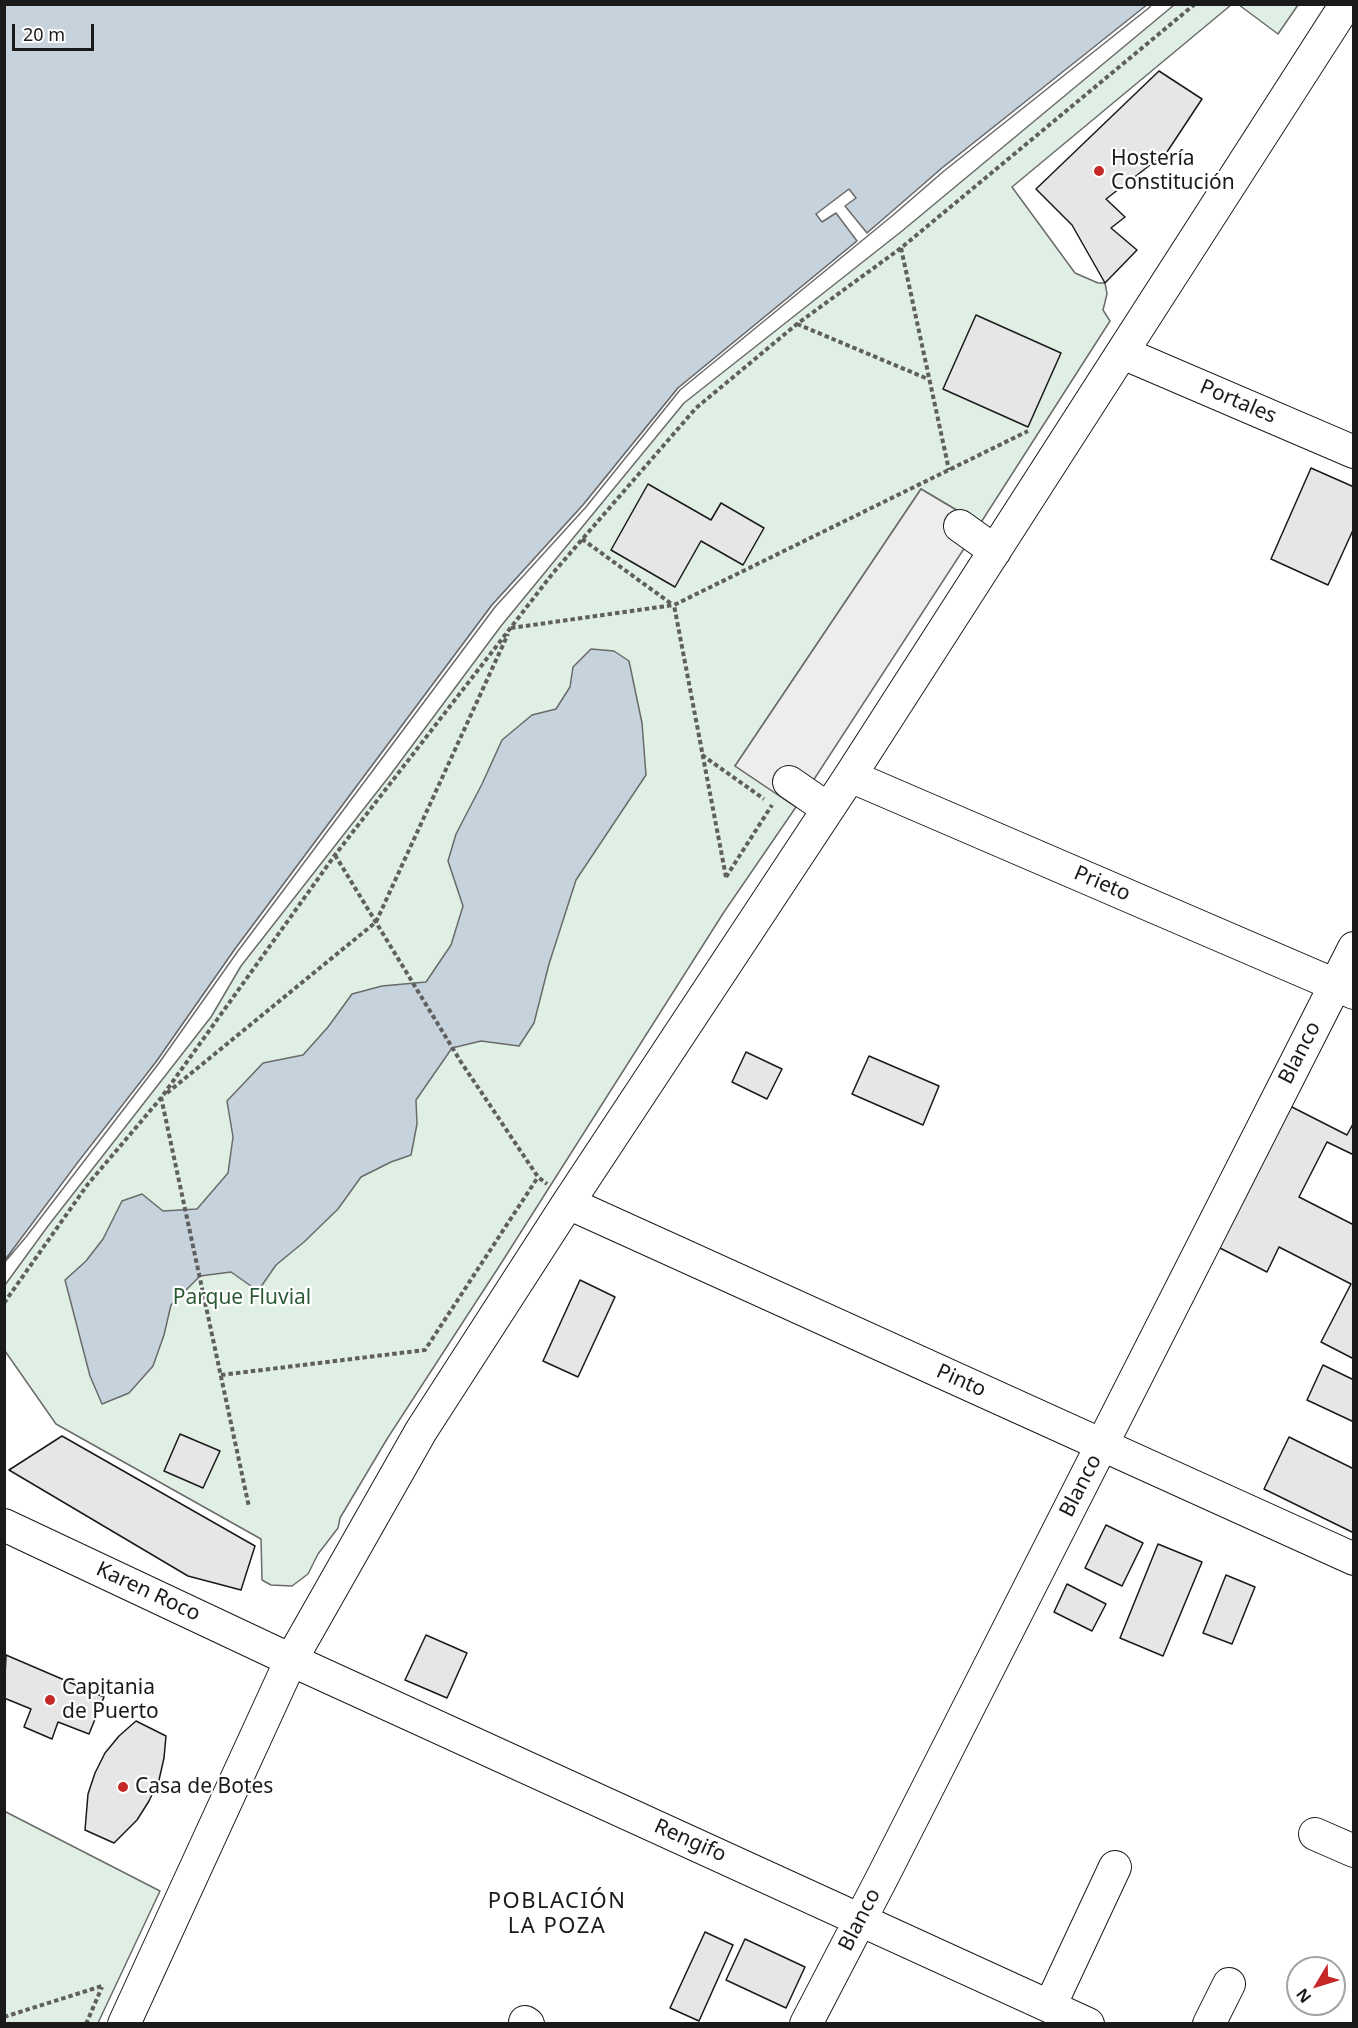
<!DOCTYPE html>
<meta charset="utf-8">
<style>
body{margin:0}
#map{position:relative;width:1358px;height:2028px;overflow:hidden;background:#fff;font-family:"Noto Sans",sans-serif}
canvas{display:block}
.frame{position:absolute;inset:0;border:6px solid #1a1a1a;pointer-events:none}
.north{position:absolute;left:1286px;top:1956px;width:60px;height:60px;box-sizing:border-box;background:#fff;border:2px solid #a3a3a3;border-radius:50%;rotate:232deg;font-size:16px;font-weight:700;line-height:24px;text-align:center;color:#1a1a1a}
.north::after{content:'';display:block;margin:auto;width:21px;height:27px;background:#c62828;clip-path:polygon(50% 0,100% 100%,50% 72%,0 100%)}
.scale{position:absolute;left:12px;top:24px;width:82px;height:27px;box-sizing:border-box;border:3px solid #1a1a1a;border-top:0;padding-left:8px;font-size:18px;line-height:21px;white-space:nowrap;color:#1a1a1a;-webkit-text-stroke:4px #fff;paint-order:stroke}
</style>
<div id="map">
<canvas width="1358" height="2028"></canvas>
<div class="frame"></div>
<div class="north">N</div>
<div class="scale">20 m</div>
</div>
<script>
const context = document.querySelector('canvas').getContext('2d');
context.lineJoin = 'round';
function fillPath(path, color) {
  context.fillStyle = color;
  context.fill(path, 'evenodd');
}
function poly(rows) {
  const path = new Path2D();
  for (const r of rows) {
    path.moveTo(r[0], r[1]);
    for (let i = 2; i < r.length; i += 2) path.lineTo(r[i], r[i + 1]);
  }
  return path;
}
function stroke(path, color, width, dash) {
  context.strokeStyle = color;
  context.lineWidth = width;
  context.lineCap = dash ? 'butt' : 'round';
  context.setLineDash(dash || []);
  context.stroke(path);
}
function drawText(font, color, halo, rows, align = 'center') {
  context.font = font + ' "Noto Sans",sans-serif';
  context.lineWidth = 4.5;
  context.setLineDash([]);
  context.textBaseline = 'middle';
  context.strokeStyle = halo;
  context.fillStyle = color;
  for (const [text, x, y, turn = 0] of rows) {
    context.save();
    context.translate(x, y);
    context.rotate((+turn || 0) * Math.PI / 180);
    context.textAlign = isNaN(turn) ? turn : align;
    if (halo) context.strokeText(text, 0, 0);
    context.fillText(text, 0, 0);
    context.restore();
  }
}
const green = poly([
 [1174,5,1231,5,1012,187,1075,273,1098,283,1105,283,1107,294,1103,310,1110,321,980,524,921,489,735,766,796,807,724,912,500,1265,387,1439,340,1518,338,1528,318,1554,308,1574,292,1586,271,1585,262,1580,261,1539,56,1424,5,1351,5,1285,48,1226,211,1017,241,966,391,774,501,626,684,403,902,231,1174,5],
 [1239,5,1298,5,1278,34,1239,5],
 [4,1811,160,1891,98,2023,5,2023,4,1811]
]);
fillPath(green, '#e0efe3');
stroke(green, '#6a6a6a', 1.5);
const parking = poly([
 [921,489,980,524,796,807,735,766,921,489]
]);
fillPath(parking, '#ededed');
stroke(parking, '#6a6a6a', 1.5);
const water = poly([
 [5,5,1148,5,942,168,890,214,678,388,583,505,492,605,235,949,156,1062,5,1260,5,5],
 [591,649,614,651,629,661,642,723,646,775,576,880,549,964,534,1023,519,1046,481,1041,452,1048,416,1100,417,1124,411,1155,391,1162,361,1177,338,1209,304,1242,276,1265,258,1291,231,1272,200,1276,171,1305,164,1335,153,1366,129,1393,102,1404,90,1376,65,1280,86,1261,103,1239,122,1201,142,1194,163,1211,197,1209,228,1173,233,1137,227,1101,263,1063,303,1055,328,1027,352,994,382,986,426,982,451,945,463,906,448,861,456,834,482,784,502,740,532,715,556,709,570,687,573,667,591,649]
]);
fillPath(water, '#c6d2dc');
stroke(water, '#6a6a6a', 1.5);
const pier = poly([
 [1148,4,1151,4,1150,7,944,171,892,216,680,390,586,507,495,607,238,951,159,1063,26,1237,4,1263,5,1260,78,1162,156,1062,235,949,492,605,583,505,678,388,857,241,836,213,822,222,816,214,849,189,856,198,845,206,867,233,942,168,1148,4]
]);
fillPath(pier, '#fff');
stroke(pier, '#6a6a6a', 1.5);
const building = poly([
 [1159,71,1202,99,1167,152,1106,199,1125,217,1111,228,1137,250,1105,283,1072,225,1036,189,1159,71],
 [976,315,1061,353,1028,427,943,389,976,315],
 [1311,468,1354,487,1354,528,1328,585,1271,559,1311,468],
 [648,484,711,520,721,503,764,528,743,565,701,541,675,587,611,550,648,484],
 [746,1052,782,1069,767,1099,732,1082,746,1052],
 [869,1056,939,1086,923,1125,852,1094,869,1056],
 [1288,1105,1347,1135,1354,1122,1354,1155,1327,1142,1299,1197,1354,1225,1354,1359,1321,1342,1351,1284,1279,1247,1267,1272,1216,1246,1288,1105],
 [580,1280,615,1297,578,1377,543,1361,580,1280],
 [1323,1365,1354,1380,1354,1422,1307,1400,1323,1365],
 [180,1434,220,1451,203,1488,164,1471,180,1434],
 [62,1436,255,1546,241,1590,188,1576,9,1470,62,1436],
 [1289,1437,1354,1469,1354,1533,1264,1489,1289,1437],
 [1106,1525,1143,1543,1122,1586,1085,1568,1106,1525],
 [1158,1544,1202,1562,1163,1656,1120,1638,1158,1544],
 [1226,1575,1255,1587,1232,1644,1203,1633,1226,1575],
 [1067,1584,1106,1604,1092,1631,1054,1612,1067,1584],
 [426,1635,467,1653,447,1698,405,1680,426,1635],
 [6,1655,104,1697,89,1734,58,1722,52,1739,24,1727,31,1709,4,1698,6,1655],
 [136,1721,166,1736,164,1758,159,1780,149,1801,137,1820,114,1843,85,1830,88,1794,95,1773,105,1753,119,1736,136,1721],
 [705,1932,733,1945,699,2021,670,2008,705,1932],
 [745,1939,805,1967,786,2008,726,1980,745,1939]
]);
fillPath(building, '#e6e6e6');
stroke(building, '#1a1a1a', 1.5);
const minor = poly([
 [1123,353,1354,452],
 [960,526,995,551],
 [850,776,1354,993],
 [789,782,828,809],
 [568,1203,1354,1559],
 [4,1525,291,1660,1088,2024],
 [1315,1834,1354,1851],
 [1050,2006,1115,1867],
 [525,2022,528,2024],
 [124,2024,291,1660,421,1431,568,1203,850,776,1346,4],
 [806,2024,883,1876,1354,948],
 [1209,2024,1229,1984]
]);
stroke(minor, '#1a1a1a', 34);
stroke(poly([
 [901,248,949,470],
 [797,324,928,379],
 [582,539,673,605],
 [511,628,674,605],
 [702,755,764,799],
 [335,855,461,1062,538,1177,547,1184],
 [726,877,674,605,1028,431],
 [726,877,772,805],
 [167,1093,376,922,508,634],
 [161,1097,249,1507],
 [4,1303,88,1184,161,1098,335,855,553,573,696,408,797,324,901,248,1195,4],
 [221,1375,425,1350,538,1177],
 [4,2017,102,1986],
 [86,2024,102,1987]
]), '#5f5f5f', 4, [4.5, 3]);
stroke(minor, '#fff', 32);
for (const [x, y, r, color] of [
 [1099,171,6,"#c62828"],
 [50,1700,6,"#c62828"],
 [123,1787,6,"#c62828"]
]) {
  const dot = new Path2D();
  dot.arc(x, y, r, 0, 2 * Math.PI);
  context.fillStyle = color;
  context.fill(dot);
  stroke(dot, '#fff', 2);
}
drawText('21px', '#1a1a1a', '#fff', [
 ["Hostería",1111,159],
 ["Constitución",1111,183],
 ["Capitania",62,1688],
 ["de Puerto",62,1712],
 ["Casa de Botes",135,1787]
], 'left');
drawText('21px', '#1a1a1a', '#fff', [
 ["Portales",1238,402,23],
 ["Prieto",1102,884,23],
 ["Blanco",1300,1053,-63],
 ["Pinto",961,1381,24],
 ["Blanco",1081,1486,-63],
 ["Karen Roco",148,1592,25],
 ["Rengifo",690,1841,24],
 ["Blanco",860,1920,-63]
]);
drawText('21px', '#2b5a34', '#fff', [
 ["Parque Fluvial",242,1298]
]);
context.letterSpacing = '1.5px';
drawText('22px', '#1a1a1a', '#fff', [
 ["POBLACIÓN",557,1902],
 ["LA POZA",557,1927]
]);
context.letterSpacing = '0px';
</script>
